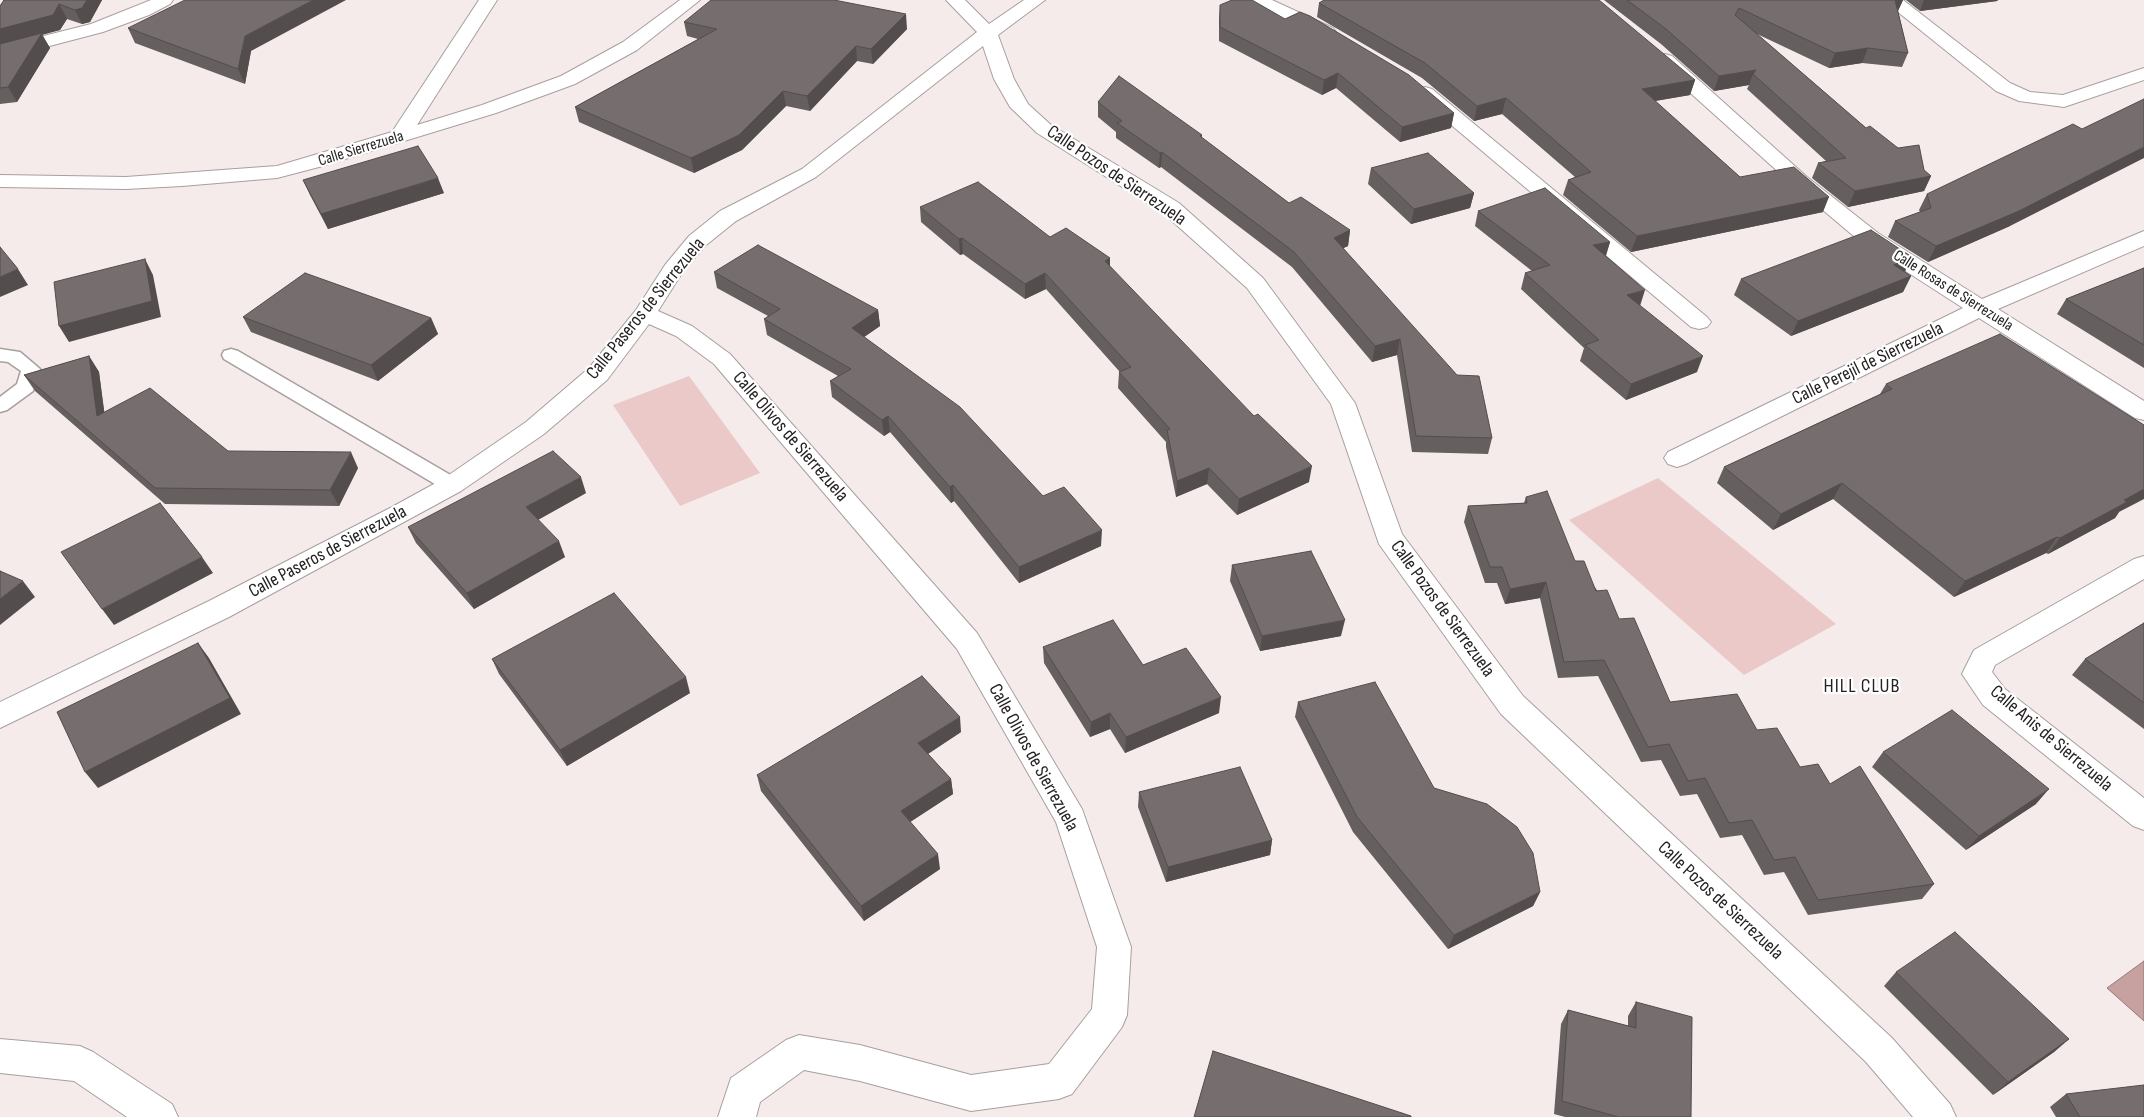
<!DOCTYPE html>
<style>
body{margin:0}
canvas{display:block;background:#f4ebea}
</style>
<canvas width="2144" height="1117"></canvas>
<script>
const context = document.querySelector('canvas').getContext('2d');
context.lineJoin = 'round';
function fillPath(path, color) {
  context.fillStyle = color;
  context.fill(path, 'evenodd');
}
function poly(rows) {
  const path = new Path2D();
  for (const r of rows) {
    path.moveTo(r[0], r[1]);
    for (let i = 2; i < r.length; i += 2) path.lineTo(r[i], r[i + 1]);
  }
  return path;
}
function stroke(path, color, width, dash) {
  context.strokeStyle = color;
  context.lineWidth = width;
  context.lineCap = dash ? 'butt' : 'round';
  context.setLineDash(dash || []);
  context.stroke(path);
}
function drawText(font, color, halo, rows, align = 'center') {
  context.font = font + ' "Sofia Sans Condensed",sans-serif';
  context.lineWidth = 4.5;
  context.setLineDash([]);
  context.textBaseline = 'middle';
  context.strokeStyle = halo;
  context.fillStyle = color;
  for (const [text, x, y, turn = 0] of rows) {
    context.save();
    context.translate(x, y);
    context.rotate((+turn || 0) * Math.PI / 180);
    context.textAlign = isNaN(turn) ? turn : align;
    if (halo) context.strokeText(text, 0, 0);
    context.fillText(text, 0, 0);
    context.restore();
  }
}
fillPath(poly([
 [689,376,760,473,680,506,613,405],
 [1658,478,1836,624,1744,675,1569,520]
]), '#ebc9c8');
const water = poly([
 [2144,961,2144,1021,2107,988,2144,961]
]);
fillPath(water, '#c6a19f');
stroke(water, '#967b7a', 1);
const service = poly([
 [0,349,20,352,40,369,33,391,7,410,0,412,0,397,17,384,21,371,8,362,0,361,0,349],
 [231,349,238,351,459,480,462,485,459,490,452,492,445,490,224,359,222,355,224,351,231,349]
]);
const minor = poly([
 [151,0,173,0,170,4,149,15,103,32,0,59,0,47,91,24,151,0],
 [479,0,497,0,417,125,482,105,561,76,623,42,680,0,700,0,637,50,575,84,496,113,319,167,277,178,182,186,126,189,0,187,0,175,126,177,277,166,392,132,479,0],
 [946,0,965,0,989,24,1024,0,1045,0,998,35,1014,79,1028,104,1051,125,1179,203,1263,278,1355,403,1402,534,1523,696,1892,1038,1950,1104,1956,1117,1913,1117,1866,1062,1501,714,1379,544,1331,404,1247,288,1163,213,1037,133,1010,107,994,79,983,46,816,177,736,221,705,246,682,273,658,311,692,326,730,354,977,633,1082,809,1131,947,1127,1015,1122,1027,1072,1094,1059,1099,971,1111,860,1081,804,1070,760,1102,756,1117,718,1117,731,1078,786,1040,799,1035,860,1045,971,1075,1049,1064,1092,1009,1097,947,1056,822,957,649,714,364,676,336,649,324,607,380,544,434,461,491,229,617,0,728,0,702,209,601,392,507,443,479,526,422,589,368,636,310,665,265,689,236,720,211,802,169,977,32,946,0],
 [1249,0,1272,0,1333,28,1336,32,1333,36,1321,36,1252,4,1249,0],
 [1883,0,1903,0,2010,83,2030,92,2063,95,2144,68,2144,80,2064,107,2019,101,1996,91,1883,0],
 [1665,54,1672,56,1807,177,1878,233,1982,299,2144,231,2144,246,1998,309,2144,401,2144,420,2135,418,1979,318,1686,464,1677,467,1668,464,1664,458,1668,452,1963,308,1862,243,1793,185,1658,64,1656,60,1658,56,1665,54],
 [1425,87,1432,89,1707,317,1711,322,1707,327,1699,329,1691,327,1418,97,1415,93,1418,89,1425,87],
 [2144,556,2144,579,1995,665,1992,672,2005,689,2144,798,2144,830,2133,826,1983,705,1962,674,1974,650,2134,559,2144,556],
 [0,1039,80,1046,93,1052,172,1104,178,1117,127,1117,74,1081,0,1073,0,1039]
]);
stroke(service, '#a89f9f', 3);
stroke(minor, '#a89f9f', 2);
fillPath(service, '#fff');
fillPath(minor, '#fff');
fillPath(poly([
 [4,0,102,0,90,22,82,24,67,19,60,30,42,34,50,48,17,102,0,104,0,6],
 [1604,0,1903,0,1898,11,1908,53,1902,67,1862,63,1829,68,1757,34,1866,128,1931,176,1924,191,1848,207,1812,178,1818,163,1826,161,1747,89,1749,85,1714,91,1661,44],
 [1906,0,1998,0,1997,1,1920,11],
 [1319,3,1695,80,1690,95,1655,101,1740,177,1823,212,1631,252,1563,195,1568,180,1575,177,1502,114,1474,121,1422,78,1317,17],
 [1220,5,1285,19,1454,113,1451,128,1400,142,1336,88,1322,95,1219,41,1219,19],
 [684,22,907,29,873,64,857,61,810,111,786,106,742,150,694,173,579,122,575,107,698,39,687,36],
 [128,28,251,51,245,84,135,43],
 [1098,102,1202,135,1202,138,1289,203,1350,230,1348,246,1343,248,1492,438,1488,454,1412,452,1397,355,1372,362,1292,267,1161,167,1159,168,1116,138,1116,132,1098,117],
 [1371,168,1474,193,1470,208,1411,224,1368,184],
 [303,180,444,193,328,229,310,195],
 [1927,194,2010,226,1928,262,1888,237,1895,221,1920,212,1919,210],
 [920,207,1050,237,1110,258,1110,267,1309,482,1237,515,1207,484,1176,497,1166,447,1166,442,1118,388,1119,372,1119,371,1046,289,1025,299,963,254,960,255,921,222],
 [1478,211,1610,242,1606,256,1640,306,1697,372,1626,400,1580,361,1584,348,1521,289,1525,273,1532,271,1475,226],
 [1912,257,1905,272,1911,276,1903,292,1791,336,1734,295,1741,279],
 [2144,268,2144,368,2057,314,2066,299],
 [714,272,878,310,880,326,864,337,1043,496,1101,546,1019,583,954,501,951,503,890,432,884,436,832,397,830,381,838,376,767,335,764,319,768,316,717,288],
 [243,317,431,318,438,334,378,381,251,332],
 [89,356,99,372,104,412,228,451,358,468,339,506,165,504,35,391,24,375],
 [1886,384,2119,512,2115,518,2048,554,2046,553,1954,597,1833,499,1773,530,1717,483,1724,467,1880,394],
 [586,493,538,520,565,557,474,609,416,543,408,527],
 [1526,497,1619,619,1670,702,1757,730,1800,767,1830,784,1934,884,1922,899,1808,915,1784,872,1764,875,1742,835,1720,838,1697,794,1680,796,1661,760,1641,762,1598,676,1558,678,1540,598,1505,604,1497,583,1485,583,1464,522,1468,506,1524,503],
 [1232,565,1341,636,1260,651,1230,581],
 [2144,623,2144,729,2072,675,2085,659],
 [1043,647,1143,665,1219,713,1125,753,1110,729,1090,737,1044,663],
 [492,659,690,693,567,766,499,674],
 [1298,702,1434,788,1540,892,1533,906,1448,949,1353,832,1295,717],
 [961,732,928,754,951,779,953,794,910,822,940,869,864,921,761,791,757,775],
 [1883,752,2036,804,1966,850,1872,767],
 [1139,792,1272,840,1270,855,1166,882,1138,807],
 [1896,972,2069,1039,2054,1052,1993,1095,1884,986],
 [1636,1002,1691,1117,1565,1117,1554,1114,1561,1024,1568,1010,1628,1026,1628,1016],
 [2066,1094,2144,1117,2056,1117,2050,1107]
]), '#655f5f');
fillPath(poly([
 [87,0,102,0,90,22,82,24,75,10],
 [313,0,346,0,251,51,245,84,238,69,245,36],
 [1895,0,1903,0,1897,13],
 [1924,0,1998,0,1997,1,1920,11],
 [59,4,67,19,60,30,42,35,50,48,17,102,8,87,0,45,0,29],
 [906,14,907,29,873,64,871,49],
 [856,46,857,61,810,111,807,96],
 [1868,48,1862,63,1829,68,1835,53],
 [1756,70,1753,74,1749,85,1714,91,1719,76],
 [1338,73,1336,88,1322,95,1324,80],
 [1695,80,1690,95,1637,104,1642,89],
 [783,91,786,106,742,150,694,173,691,158],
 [1506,98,1502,114,1474,121,1477,106],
 [1454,113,1451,128,1400,142,1402,127],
 [2144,147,2144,158,2010,226,1928,262,1936,246],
 [1162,152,1161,167,1159,168,1160,153],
 [1931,176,1924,191,1848,207,1855,191],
 [438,178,444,193,328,229,321,214],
 [1474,193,1470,208,1411,224,1414,209],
 [1829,197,1823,212,1631,252,1637,236],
 [1350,230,1348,246,1331,254,1334,238],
 [962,238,963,254,960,255,959,239],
 [1610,242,1605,257,1593,245],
 [1912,257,1904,272,1894,265],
 [1110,258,1110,274,1105,261],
 [145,259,153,275,161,317,69,342,59,326],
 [18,269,28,285,0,297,0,277],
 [1045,273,1046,289,1025,299,1025,284],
 [1911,276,1903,292,1791,336,1798,321],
 [1645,290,1640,306,1627,295],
 [878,310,880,326,854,344,852,328],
 [431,318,438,334,378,381,371,365],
 [1400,339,1397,355,1372,362,1375,346],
 [89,356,99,372,107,432,97,416],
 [1703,356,1697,372,1626,400,1631,384],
 [888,416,890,432,884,436,882,420],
 [351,452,358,468,339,506,330,490],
 [1312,466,1309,482,1237,515,1239,499],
 [1209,468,1207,484,1176,497,1177,481],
 [581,477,586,493,532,523,526,507],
 [1842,483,1833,499,1773,530,1781,514],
 [953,485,954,501,951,503,950,487],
 [2144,489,2144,499,2119,512,2115,518,2048,554,2060,538,2124,500],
 [1102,530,1101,546,1019,583,1019,567],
 [2057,537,2046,553,1954,597,1965,581],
 [559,541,565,557,474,609,467,593],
 [202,557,213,573,114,625,102,609],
 [23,581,35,597,0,625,0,599],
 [1546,582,1540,598,1505,604,1510,589],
 [1345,620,1341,636,1260,651,1262,636],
 [198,643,209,658,241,714,98,788,85,772],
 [686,677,690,693,567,766,560,750],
 [1221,697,1219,713,1125,753,1126,737],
 [1110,713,1110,729,1090,737,1091,722],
 [960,717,961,732,920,759,918,743],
 [951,779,953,794,904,826,901,811],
 [2049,789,2036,804,1966,850,1979,836],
 [1272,840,1270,855,1166,882,1168,867],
 [938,854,940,869,864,921,861,906],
 [1540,892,1533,906,1448,949,1454,935],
 [2069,1039,2054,1052,1993,1095,2008,1082]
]), '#534d4d');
const building = poly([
 [4,0,87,0,82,8,75,10,59,4,53,15,0,29,0,6,4,0],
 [185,0,218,0,221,1,222,0,313,0,245,36,238,69,128,28,185,0],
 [711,0,834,0,906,14,871,49,856,46,807,96,783,91,739,135,691,158,575,107,717,29,684,22,711,0],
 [1232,0,1252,0,1285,19,1300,12,1310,16,1409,75,1454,113,1402,127,1338,73,1324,80,1220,27,1220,5,1232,0],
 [1324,0,1599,0,1695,80,1642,89,1740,177,1794,167,1829,197,1637,236,1568,180,1591,172,1506,98,1477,106,1425,63,1319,3,1324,0],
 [1627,0,1895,0,1908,53,1868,48,1835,53,1739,8,1735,15,1866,128,1870,126,1898,148,1919,145,1924,170,1931,176,1855,191,1818,163,1846,158,1753,74,1756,70,1719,76,1666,29,1627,0],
 [42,33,8,87,0,88,0,44,42,33],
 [1119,76,1202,135,1200,136,1289,203,1301,197,1350,230,1334,238,1457,375,1479,376,1492,438,1416,436,1400,339,1375,346,1294,252,1162,152,1160,153,1117,123,1122,121,1098,102,1119,76],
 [2144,99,2144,147,2019,211,1936,246,1895,221,1931,208,1927,194,2073,124,2082,129,2144,99],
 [418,146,438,178,321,214,303,180,418,146],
 [1428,153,1474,193,1414,209,1371,168,1428,153],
 [978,182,1050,237,1066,228,1110,258,1105,261,1254,416,1258,414,1312,466,1239,499,1209,468,1177,481,1167,430,1170,429,1119,372,1131,367,1045,273,1025,284,962,238,959,239,920,207,978,182],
 [1545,188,1610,242,1593,245,1645,290,1627,295,1703,356,1631,384,1585,345,1599,340,1525,273,1550,265,1478,211,1545,188],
 [1871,230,1912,257,1894,265,1911,276,1798,321,1741,279,1871,230],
 [758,245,878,310,852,328,960,407,1043,496,1064,487,1102,530,1019,567,953,485,950,487,888,416,882,420,830,381,851,369,764,319,780,309,714,272,758,245],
 [0,247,18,269,0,277,0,247],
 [145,259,152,301,59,326,54,282,145,259],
 [2144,268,2144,345,2066,299,2144,268],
 [305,273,431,318,371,365,243,317,305,273],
 [2000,334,2144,425,2144,489,2124,500,2127,502,2060,538,2057,537,1965,581,1842,483,1781,514,1724,467,1892,389,1886,384,2000,334],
 [89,356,97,416,150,388,228,451,351,452,330,490,155,488,24,375,89,356],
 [553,451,581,477,526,507,559,541,467,593,408,527,553,451],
 [1547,491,1575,561,1584,561,1596,591,1607,590,1619,619,1634,618,1670,702,1737,694,1757,730,1777,728,1800,767,1818,764,1830,784,1860,766,1934,884,1818,900,1795,857,1774,860,1752,820,1729,823,1705,778,1688,781,1669,744,1648,747,1604,660,1564,662,1546,582,1510,589,1502,567,1490,567,1468,506,1527,503,1526,497,1547,491],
 [160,503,202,557,102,609,61,552,160,503],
 [1311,551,1345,620,1262,636,1232,565,1311,551],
 [0,571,23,581,0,599,0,571],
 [614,593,686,677,560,750,492,659,614,593],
 [1113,620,1143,665,1186,648,1221,697,1126,737,1110,713,1091,722,1043,647,1113,620],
 [2144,623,2144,703,2085,659,2144,623],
 [198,643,230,698,85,772,57,712,198,643],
 [922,676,960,717,918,743,951,779,901,811,938,854,861,906,757,775,922,676],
 [1375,682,1434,788,1487,804,1517,827,1533,853,1540,892,1454,935,1357,817,1298,702,1375,682],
 [1952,710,2049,789,1979,836,1883,752,1952,710],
 [1240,767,1272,840,1168,867,1139,792,1240,767],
 [1955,932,2069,1039,2008,1082,1896,972,1955,932],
 [1636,1002,1692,1017,1691,1117,1618,1117,1562,1101,1568,1010,1636,1028,1636,1002],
 [1213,1051,1411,1116,1411,1117,1194,1117,1213,1051],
 [2144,1085,2144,1117,2080,1117,2066,1094,2144,1085]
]);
fillPath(building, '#766e6e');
stroke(building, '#534d4d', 1);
drawText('16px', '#252222', '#fff', [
 ["Calle Sierrezuela",361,149,-17],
 ["Calle Rosas de Sierrezuela",1953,291,32]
]);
drawText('19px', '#252222', '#fff', [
 ["Calle Pozos de Sierrezuela",1116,176,34],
 ["Calle Paseros de Sierrezuela",646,309,-51],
 ["Calle Perejil de Sierrezuela",1868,364,-26],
 ["Calle Olivos de Sierrezuela",790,437,49],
 ["Calle Paseros de Sierrezuela",328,552,-28],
 ["Calle Pozos de Sierrezuela",1442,609,54],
 ["Calle Anis de Sierrezuela",2051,739,40],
 ["Calle Olivos de Sierrezuela",1033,758,61],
 ["Calle Pozos de Sierrezuela",1720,901,43]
]);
context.letterSpacing = '1px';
drawText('20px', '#252222', '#fff', [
 ["HILL CLUB",1862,687]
]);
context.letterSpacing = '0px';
</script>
